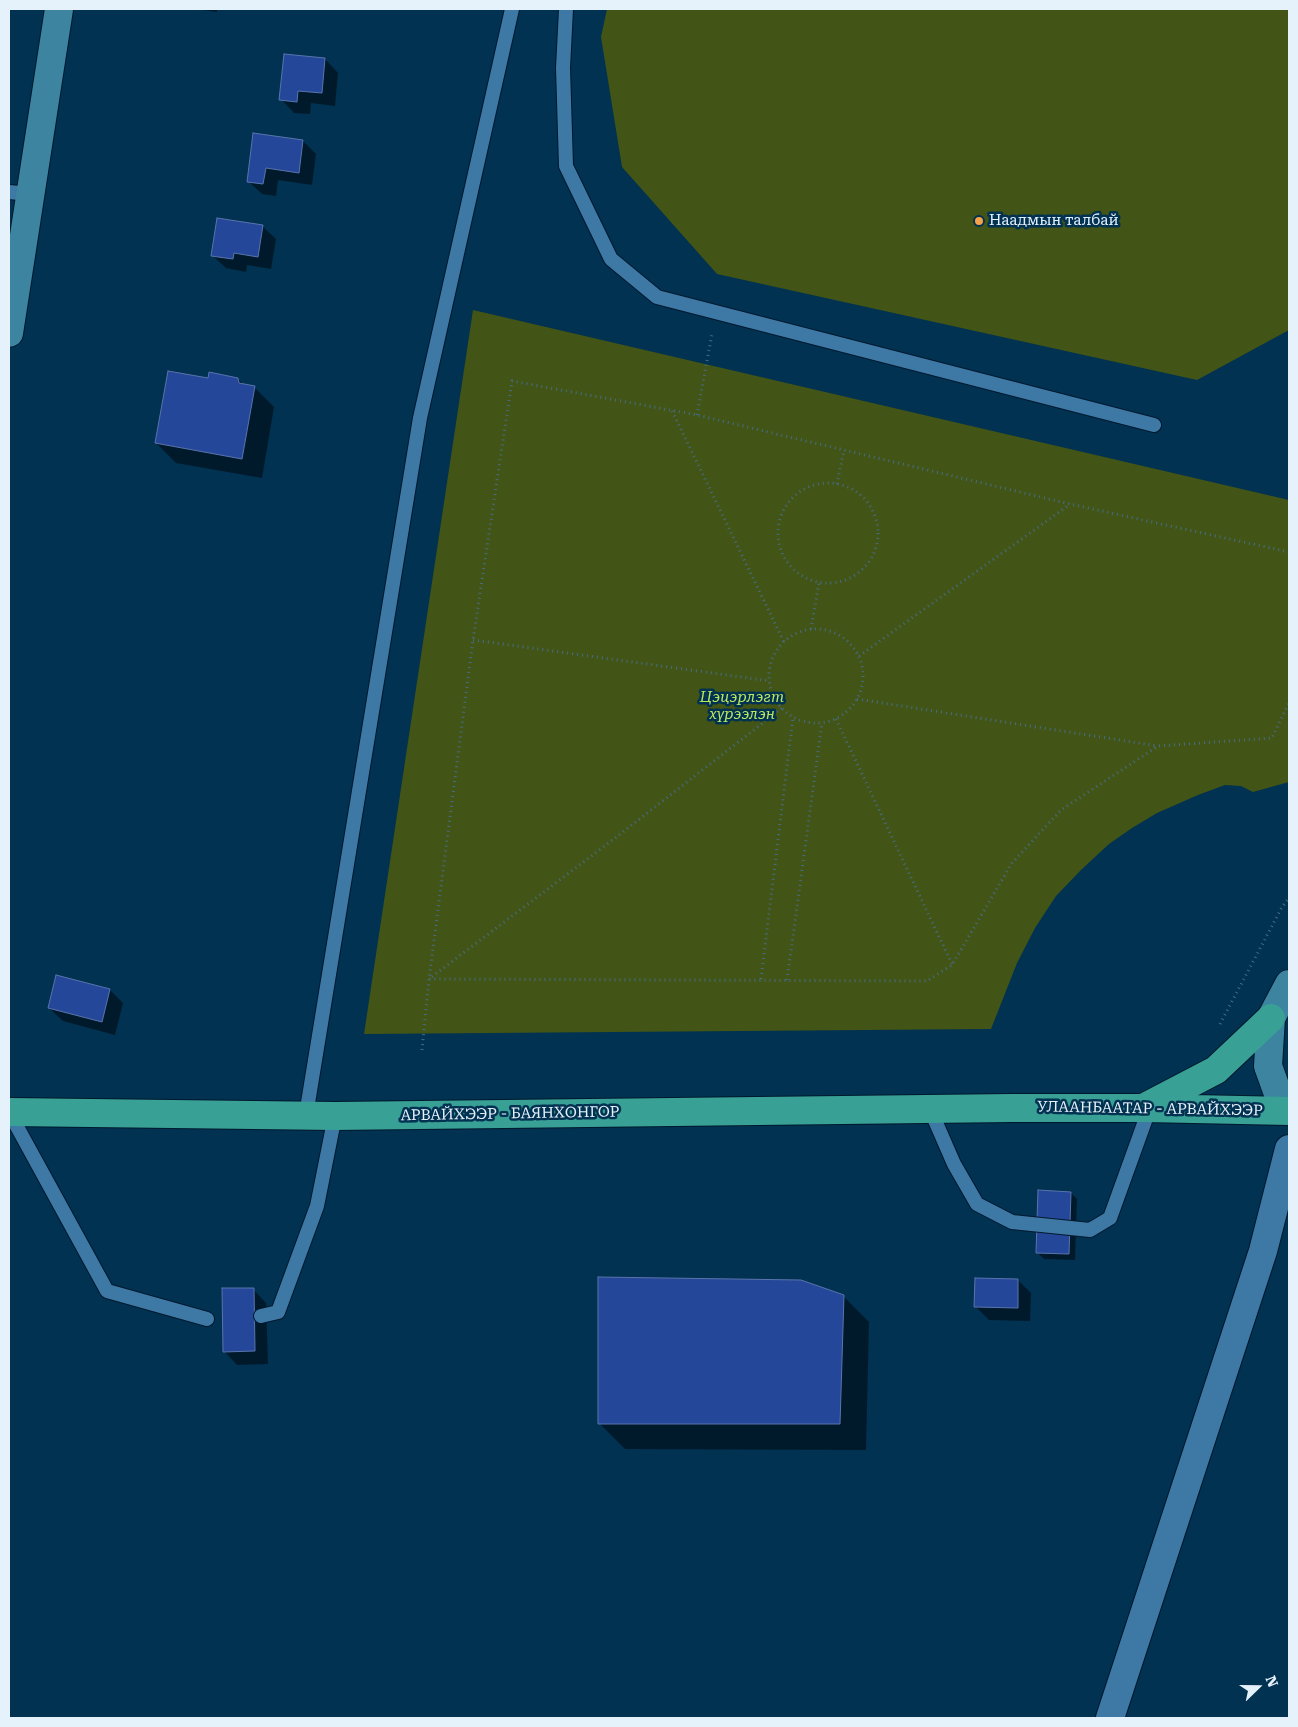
<!DOCTYPE html>
<meta charset="utf-8">
<style>
body{margin:0}
#map{position:relative;width:1298px;height:1727px;overflow:hidden;background:#013251;font-family:"Roboto Serif",serif}
canvas{display:block}
.frame{position:absolute;inset:0;border:10px solid #e5f1fb;pointer-events:none}
.north{position:absolute;left:1233px;top:1662px;width:50px;height:50px;-webkit-text-stroke:4px #013251;paint-order:stroke;rotate:68deg;font-size:14px;font-weight:700;line-height:20px;text-align:center;color:#e5f1fb}
.north::after{content:'';display:block;margin:auto;width:18px;height:22px;background:#e5f1fb;clip-path:polygon(50% 0,100% 100%,50% 72%,0 100%)}
</style>
<div id="map">
<canvas width="1298" height="1727"></canvas>
<div class="frame"></div>
<div class="north">N</div>
</div>
<script>
const context = document.querySelector('canvas').getContext('2d');
context.lineJoin = 'round';
function fillPath(path, color) {
  context.fillStyle = color;
  context.fill(path, 'evenodd');
}
function poly(rows) {
  const path = new Path2D();
  for (const r of rows) {
    if (r.length === 3) {
      path.moveTo(r[0] + r[2], r[1]);
      path.arc(r[0], r[1], r[2], 0, 2 * Math.PI);
      continue;
    }
    path.moveTo(r[0], r[1]);
    for (let i = 2; i < r.length; i += 2) path.lineTo(r[i], r[i + 1]);
  }
  return path;
}
function stroke(path, color, width, dash) {
  context.strokeStyle = color;
  context.lineWidth = width;
  context.lineCap = dash ? 'butt' : 'round';
  context.setLineDash(dash || []);
  context.stroke(path);
}
function drawText(font, color, halo, rows, align = 'center') {
  context.font = font + ' "Roboto Serif",serif';
  context.lineWidth = 5;
  context.setLineDash([]);
  context.textBaseline = 'middle';
  context.strokeStyle = halo;
  context.fillStyle = color;
  for (const [text, x, y, turn = 0] of rows) {
    context.save();
    context.translate(x, y);
    context.rotate((+turn || 0) * Math.PI / 180);
    context.textAlign = isNaN(turn) ? turn : align;
    if (halo) context.strokeText(text, 0, 0);
    context.fillText(text, 0, 0);
    context.restore();
  }
}
fillPath(poly([
 [607,9,1289,9,1289,330,1197,380,717,274,622,167,601,37],
 [473,310,1289,500,1289,782,1253,792,1241,786,1225,785,1198,795,1157,813,1132,828,1109,844,1081,870,1056,896,1035,928,1017,963,991,1029,364,1034]
]), '#425416');
fillPath(poly([
 [197,9,217,9,217,12],
 [325,59,338,73,335,106,311,103,310,114,294,113,281,99],
 [254,134,303,141,316,154,312,185,278,180,276,196,262,194,248,181],
 [262,226,276,239,271,269,247,265,246,272,226,268,212,255],
 [238,379,244,385,255,388,274,407,262,478,176,463,156,443,209,380],
 [110,990,123,1003,115,1035,63,1021,49,1008],
 [1071,1193,1077,1199,1075,1260,1044,1259,1037,1252],
 [1018,1280,1031,1293,1030,1321,989,1320,976,1307],
 [253,1289,266,1303,268,1364,237,1365,224,1351],
 [843,1296,869,1322,866,1450,625,1449,599,1423]
]), '#0007');
const building = poly([
 [284,54,325,58,322,93,298,91,297,102,279,100,284,54],
 [253,133,303,140,299,173,266,168,263,184,247,182,253,133],
 [217,218,263,225,258,257,234,253,233,259,211,256,217,218],
 [168,371,208,378,209,372,238,378,239,383,255,386,242,459,155,443,168,371],
 [56,975,110,989,102,1022,48,1008,56,975],
 [1038,1190,1071,1192,1069,1254,1036,1253,1038,1190],
 [598,1277,801,1280,844,1295,840,1424,598,1424,598,1277],
 [975,1278,1018,1279,1018,1308,974,1307,975,1278],
 [222,1288,254,1288,255,1351,223,1352,222,1288]
]);
fillPath(building, '#254799');
stroke(building, '#5974ac', 1);
const lane = poly([
 [566,9,563,68,566,166,611,259,657,297,1154,425],
 [9,192,30,194],
 [930,1109,954,1164,977,1204,1012,1222,1090,1230,1110,1218,1145,1121,1145,1108],
 [9,1112,107,1291,207,1319],
 [306,1115,420,418,512,9],
 [261,1316,278,1312,317,1206,335,1116]
]);
const street = poly([
 [1110,1718,1263,1251,1289,1149]
]);
const secondary = poly([
 [9,333,59,9],
 [1289,984,1271,1018,1268,1066,1277,1091,1289,1104]
]);
const highway = poly([
 [1147,1106,1216,1070,1271,1018],
 [9,1112,335,1116,1011,1108,1145,1108,1289,1111]
]);
stroke(lane, '#00192e', 16);
stroke(street, '#00192e', 30);
stroke(secondary, '#00192e', 30);
stroke(highway, '#00192e', 30);
stroke(poly([
 [672,411,784,642],
 [697,415,712,334],
 [828,533,50],
 [837,484,844,450],
 [1289,552,1070,504,697,415,512,381,473,640,429,979,927,981,952,965,1012,863,1061,810,1158,746,1272,738,1289,703],
 [811,629,819,583],
 [816,676,47],
 [473,640,770,681],
 [859,656,1069,505],
 [857,699,1158,746],
 [836,719,952,964],
 [761,979,793,717],
 [787,980,822,723],
 [1220,1024,1282,907,1289,898],
 [422,1050,429,979,619,835,782,708]
]), '#476d85', 3, [1, 4]);
stroke(lane, '#3e78a5', 14);
stroke(street, '#3e78a5', 28);
stroke(secondary, '#3c84a0', 28);
stroke(highway, '#38a094', 28);
for (const [x, y, r, color] of [
 [979,221,5,"#f6a248"]
]) {
  const dot = new Path2D();
  dot.arc(x, y, r, 0, 2 * Math.PI);
  context.fillStyle = color;
  context.fill(dot);
  stroke(dot, '#013251', 2);
}
drawText('15px', '#e5f1fb', '#013251', [
 ["Наадмын талбай",989,221]
], 'left');
drawText('italic 15px', '#bde75f', '#013251', [
 ["Цэцэрлэгт",742,698],
 ["хүрээлэн",742,715]
]);
drawText('15px', '#e5f1fb', '#013251', [
 ["УЛААНБААТАР - АРВАЙХЭЭР",1150,1109,1],
 ["АРВАЙХЭЭР - БАЯНХОНГОР",510,1114,-1]
]);
</script>
